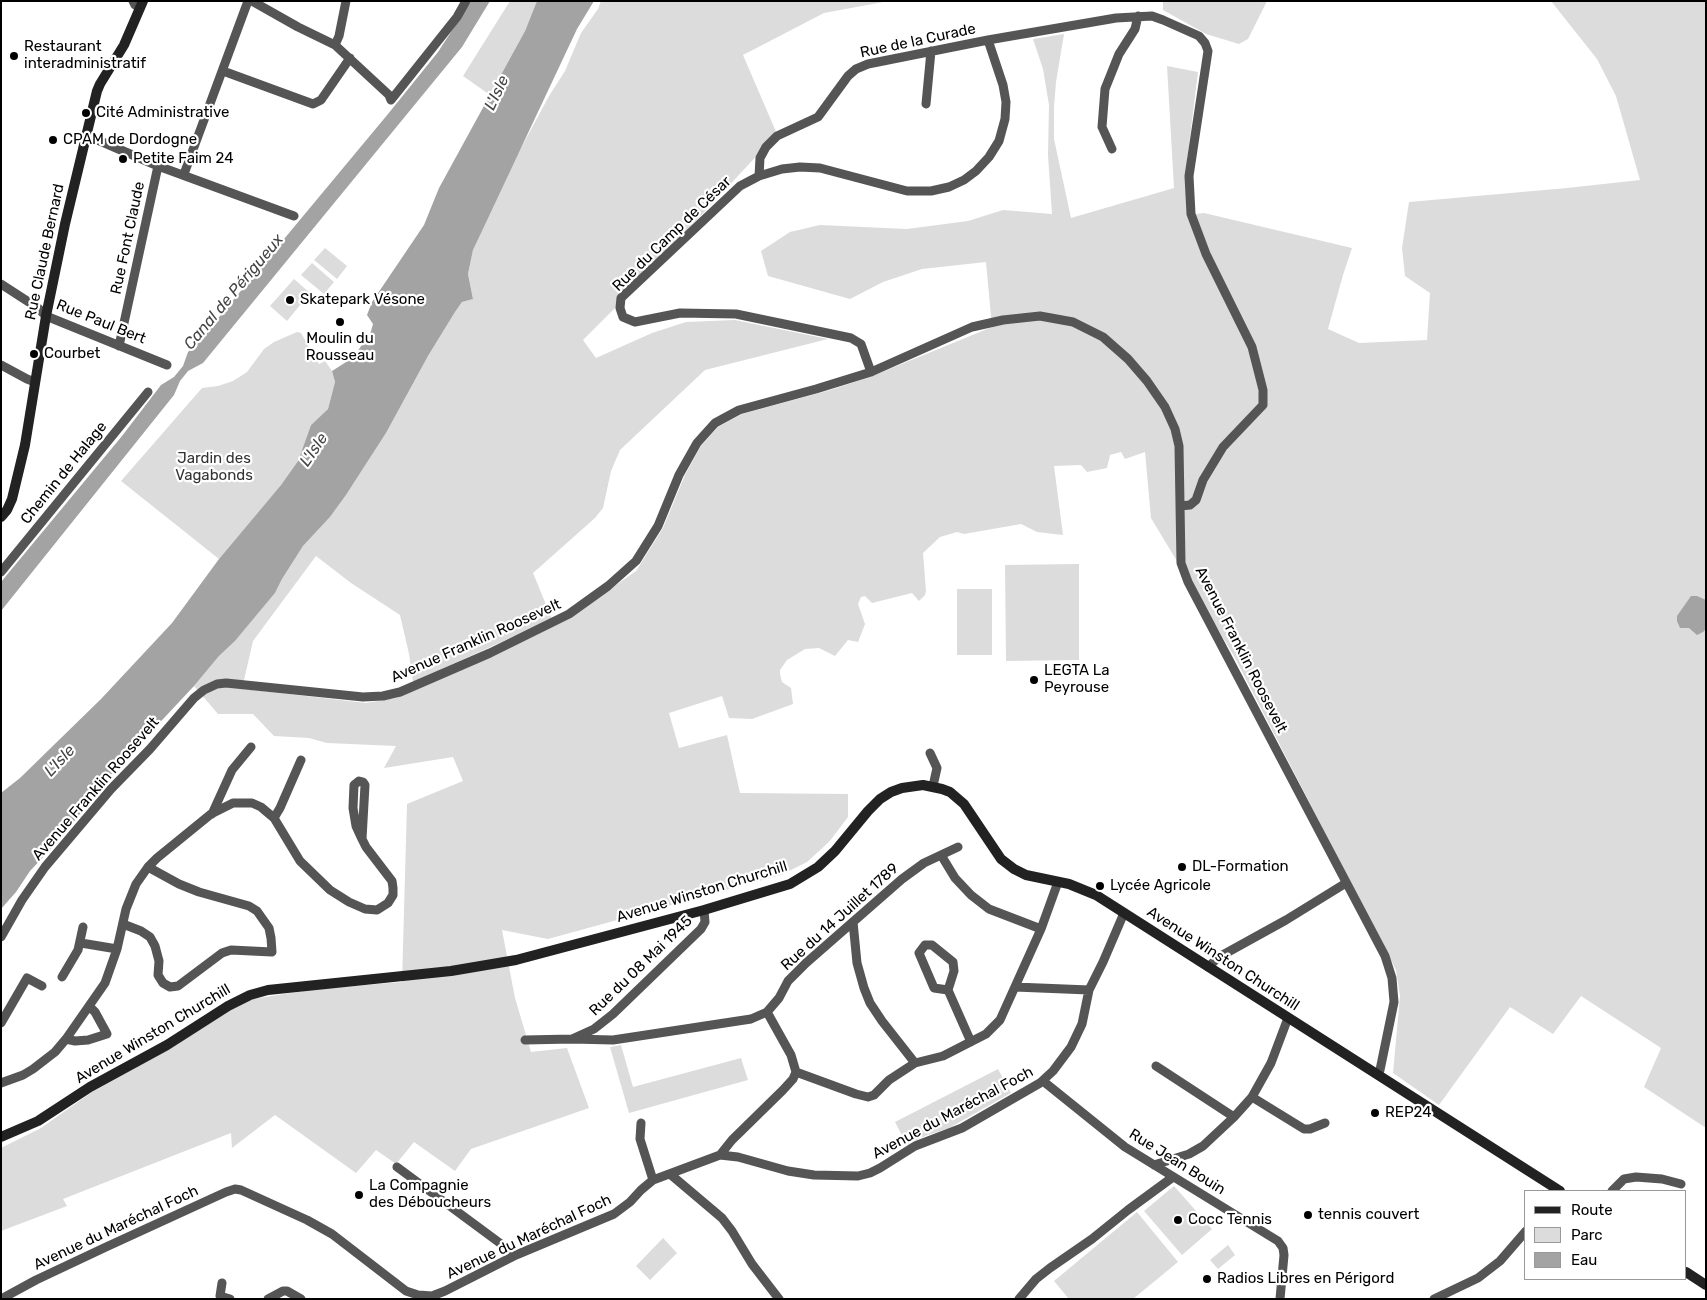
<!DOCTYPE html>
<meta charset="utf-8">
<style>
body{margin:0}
#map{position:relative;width:1707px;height:1300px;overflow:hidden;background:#fff;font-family:Rubik,sans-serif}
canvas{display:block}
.frame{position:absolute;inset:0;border:2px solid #000;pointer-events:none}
.legend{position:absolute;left:1524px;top:1190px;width:162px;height:90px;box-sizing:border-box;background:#fff;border:1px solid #999;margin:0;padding:6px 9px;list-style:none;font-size:15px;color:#000}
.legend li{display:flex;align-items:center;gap:10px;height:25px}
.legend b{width:25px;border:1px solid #999}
</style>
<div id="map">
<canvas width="1707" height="1300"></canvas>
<div class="frame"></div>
<ul class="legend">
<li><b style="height:6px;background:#222"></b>Route</li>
<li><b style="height:14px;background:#dcdcdc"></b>Parc</li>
<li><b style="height:14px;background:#a3a3a3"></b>Eau</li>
</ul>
</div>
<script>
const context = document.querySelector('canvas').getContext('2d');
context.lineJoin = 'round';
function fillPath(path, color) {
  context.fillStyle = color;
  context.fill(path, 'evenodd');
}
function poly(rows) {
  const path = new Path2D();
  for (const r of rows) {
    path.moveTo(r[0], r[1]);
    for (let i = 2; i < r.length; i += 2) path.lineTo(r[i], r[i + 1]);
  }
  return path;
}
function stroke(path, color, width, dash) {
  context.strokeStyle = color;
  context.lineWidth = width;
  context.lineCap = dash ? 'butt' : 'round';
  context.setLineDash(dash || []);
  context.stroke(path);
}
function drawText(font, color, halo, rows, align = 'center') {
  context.font = font + ' Rubik,sans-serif';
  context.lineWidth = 4.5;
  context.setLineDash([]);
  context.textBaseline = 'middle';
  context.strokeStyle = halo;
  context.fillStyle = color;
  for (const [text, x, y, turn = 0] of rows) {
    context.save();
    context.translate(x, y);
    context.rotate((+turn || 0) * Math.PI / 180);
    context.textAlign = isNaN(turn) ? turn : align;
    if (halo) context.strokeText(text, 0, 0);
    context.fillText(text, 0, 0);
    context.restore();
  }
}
fillPath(poly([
 [510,1,537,1,525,31,490,95,463,76],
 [601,1,889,1,824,13,743,55,777,134,614,309,583,340,596,358,652,333,686,322,735,320,828,339,705,370,620,450,611,471,603,508,595,518,533,573,552,619,413,682,409,654,400,615,351,583,316,556,253,641,244,680,244,689,366,703,396,698,568,619,636,571,663,528,685,475,701,446,718,427,742,414,827,391,870,377,992,327,986,262,922,269,883,282,850,299,768,276,761,251,790,232,820,225,907,229,968,221,1003,210,1052,214,1048,155,1049,105,1043,69,1033,39,1064,34,1056,82,1054,107,1054,139,1071,218,1174,188,1167,66,1198,72,1185,177,1187,215,1204,213,1352,248,1343,275,1328,329,1359,343,1427,340,1430,293,1405,276,1402,248,1409,202,1567,188,1640,180,1616,96,1597,59,1551,1,1706,1,1706,1128,1644,1087,1661,1048,1581,996,1553,1034,1510,1007,1439,1105,1393,1073,1400,996,1396,970,1234,656,1151,518,1145,452,1125,459,1121,452,1110,455,1107,468,1087,472,1081,465,1054,466,1063,535,1037,532,1021,524,964,534,957,532,940,537,923,553,926,591,925,595,919,601,912,593,872,603,865,596,861,597,858,604,865,624,858,642,848,640,835,656,819,648,805,649,787,660,780,670,780,674,782,682,791,688,793,704,752,719,729,718,722,696,669,713,679,748,727,735,740,793,848,794,848,817,829,842,807,862,781,875,548,939,502,930,515,998,531,1052,567,1048,589,1108,471,1149,455,1171,414,1142,396,1164,376,1150,356,1173,275,1115,232,1148,231,1133,63,1199,67,1206,1,1231,1,1148,41,1128,92,1092,173,1047,231,1008,252,999,317,989,402,982,407,804,463,781,453,757,384,768,396,746,327,743,309,738,274,736,253,714,218,714,194,686,219,656,235,641,275,593,282,579,303,546,330,517,346,495,386,433,428,356,455,312,462,302,473,299,468,274,473,250,507,174,549,96,565,71,581,33,598,9],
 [1163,1,1267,1,1248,39,1239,44,1206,34,1163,10],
 [325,248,347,266,337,279,314,260],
 [312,263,334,282,324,294,301,275],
 [294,279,310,293,287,321,270,306],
 [297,332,301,333,319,364,325,361,332,371,335,382,328,409,311,425,298,461,281,485,219,559,121,481,202,388,218,386,233,381,247,372,264,349,274,342],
 [1079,564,1079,660,1006,661,1005,565],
 [957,589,992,589,992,655,957,655],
 [621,1045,633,1087,741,1058,748,1080,629,1113,610,1047],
 [998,1069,1011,1093,949,1128,925,1136,907,1145,895,1122],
 [1174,1186,1212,1229,1182,1255,1144,1211],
 [1137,1212,1178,1262,1133,1299,1069,1299,1054,1281],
 [663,1238,677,1253,650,1280,636,1266],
 [1228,1245,1235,1255,1218,1269,1210,1260]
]), '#dcdcdc');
fillPath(poly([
 [471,1,490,1,462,47,203,363,188,371,180,381,174,395,1,611,1,582,122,436,161,385,174,377,183,366,188,352,200,340,388,114,438,52],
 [537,1,594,1,577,29,473,250,468,274,473,299,462,302,455,312,428,356,386,433,346,495,330,517,303,546,282,579,275,593,235,641,219,656,194,686,91,796,88,804,59,840,30,871,16,892,1,909,1,793,20,778,101,699,172,623,219,559,281,485,298,461,311,425,328,409,335,382,332,371,354,357,363,343,369,338,373,324,367,315,372,302,424,225,439,188,525,31],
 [1691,596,1697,596,1706,600,1706,629,1703,632,1697,635,1689,628,1680,628,1677,621,1677,616]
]), '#a3a3a3');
stroke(poly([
 [133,1,135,5,140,8],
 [252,1,298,27,335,45,389,95,391,100,457,17,466,1],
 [335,45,339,36,346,1],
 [223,71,313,104,321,100,350,58],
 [926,104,931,51],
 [86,135,158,166,294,216],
 [1112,149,1102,127,1105,89,1119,54,1135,29,1138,16],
 [184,174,248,1],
 [759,176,760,158,766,147,777,136,818,117,848,76,856,69,868,64,988,40,1116,18,1152,16,1163,20,1199,36,1205,43,1208,51,1189,176,1191,214,1206,254,1252,347,1263,390,1263,405,1223,447,1203,480,1196,500,1190,505,1180,506],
 [1,284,38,308,46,316,167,365],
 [119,346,158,166],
 [1,365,27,379,35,382],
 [871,372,861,344,851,338,736,314,680,313,635,322,623,317,620,308,621,298,740,186,759,176,782,169,800,167,820,168,907,191,931,191,949,187,964,180,976,171,989,157,999,141,1005,119,1006,102,1003,85,988,40],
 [1,572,148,392],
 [930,753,937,768,933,786],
 [212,814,232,770,251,747],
 [274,818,280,808,301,760],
 [941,855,955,878,971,895,989,909,1041,929],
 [853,922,857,963,864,988,870,1003,882,1021,915,1063],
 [123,924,141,931,150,937,155,946,159,961,158,975,163,983,170,987,178,986,222,953,231,950,272,952,271,938,269,928,257,911,249,906,199,892,179,884,148,867],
 [1,937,22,900,45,867,111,789,150,749,194,698,204,690,217,684,226,683,363,697,383,696,400,692,490,653,569,614,608,586,636,561,658,526,679,475,697,443,715,423,739,410,816,389,871,372,972,327,1003,320,1040,316,1073,322,1103,337,1128,359,1147,381,1165,407,1175,429,1179,446,1181,563,1188,582,1385,956,1392,978,1394,1002,1380,1070,1378,1075],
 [81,943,117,949],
 [925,945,932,945,953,962,954,971,948,990,934,988,919,953,925,945],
 [1208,967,1219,957,1286,920,1346,883],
 [62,977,78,950,83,927],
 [1015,987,1089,990],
 [948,990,971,1042],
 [1,1023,27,978,42,986],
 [66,1039,75,1041,88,1040,107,1034,95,1012,89,1006],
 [572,1039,613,1040,751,1019,767,1012,779,998,788,981,806,963,902,879,924,863,958,847],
 [525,1040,572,1039,594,1029,613,1014,701,929,705,922,704,910],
 [1156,1066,1234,1117],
 [796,1072,856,1094,868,1097,874,1095,889,1080,915,1063,943,1056,986,1034,1000,1020,1041,929,1058,882],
 [1043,1081,1125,1147,1278,1241,1283,1248,1284,1255,1280,1299],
 [1,1083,23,1075,33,1069,55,1052,66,1039,105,983,117,949,126,909,136,884,148,867,157,858,211,814,233,803,252,803,261,807,274,818,300,861,330,890,349,902,365,909,377,910,388,903,393,895,393,888,392,881,366,847,362,839,356,826,353,808,354,785,359,781,363,782,365,785,362,839],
 [1252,1097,1304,1129,1310,1129,1325,1123],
 [641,1123,640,1139,653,1180],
 [720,1155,732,1140,783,1090,793,1079,796,1072,791,1055,767,1012],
 [1154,1165,1189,1154,1203,1146,1234,1117,1252,1097,1271,1063,1288,1018],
 [397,1167,516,1255],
 [670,1174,722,1218,732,1231,752,1264,779,1299],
 [1612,1191,1624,1179,1636,1177,1662,1179,1681,1184],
 [222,1283,220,1296,230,1299],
 [1,1299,36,1280,106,1247,226,1192,235,1189,241,1190,307,1220,332,1234,406,1291,418,1295,432,1296,445,1291,516,1255,614,1214,630,1202,641,1190,653,1180,720,1155,738,1157,788,1171,814,1175,858,1176,870,1173,880,1168,915,1146,962,1128,1040,1083,1053,1071,1071,1047,1082,1024,1089,990,1103,962,1124,913],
 [268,1299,283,1291,287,1291,301,1299],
 [1019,1299,1036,1279,1050,1268,1092,1239,1128,1210,1173,1177],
 [1434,1299,1478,1278,1500,1261,1526,1231]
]), '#555', 9);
stroke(poly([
 [1,517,7,510,12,499,25,445,46,316,65,224,97,91,100,84,124,45,143,1],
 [1,1137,38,1121,90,1087,167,1045,228,1006,250,995,268,990,451,971,516,960,704,910,790,884,818,867,835,851,868,811,880,799,891,792,902,788,923,785,942,789,950,792,964,804,1001,859,1014,869,1026,875,1069,884,1096,895,1560,1191],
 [1686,1272,1706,1285]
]), '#222', 10);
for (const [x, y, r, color] of [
 [14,56,5,"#000"],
 [86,113,5,"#000"],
 [53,140,5,"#000"],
 [123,159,5,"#000"],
 [290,300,5,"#000"],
 [340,322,5,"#000"],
 [34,354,5,"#000"],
 [1034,680,5,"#000"],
 [1182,867,5,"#000"],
 [1100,886,5,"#000"],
 [1375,1113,5,"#000"],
 [359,1195,5,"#000"],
 [1308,1215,5,"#000"],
 [1178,1220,5,"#000"],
 [1207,1279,5,"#000"]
]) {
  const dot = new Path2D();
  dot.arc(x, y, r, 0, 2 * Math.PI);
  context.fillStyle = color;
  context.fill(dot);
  stroke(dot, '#fff', 2);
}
drawText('15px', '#000', '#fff', [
 ["Rue de la Curade",918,41,-12],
 ["Rue du Camp de César",672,234,-44],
 ["Rue Font Claude",128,238,-78],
 ["Rue Claude Bernard",45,252,-78],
 ["Rue Paul Bert",101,322,22],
 ["Chemin de Halage",64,473,-51],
 ["Avenue Franklin Roosevelt",476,641,-24],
 ["Avenue Franklin Roosevelt",1241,650,63],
 ["Avenue Franklin Roosevelt",96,789,-49],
 ["Avenue Winston Churchill",702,892,-17],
 ["Rue du 14 Juillet 1789",840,917,-42],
 ["Avenue Winston Churchill",1223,959,33],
 ["Rue du 08 Mai 1945",641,966,-44],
 ["Avenue Winston Churchill",153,1034,-31],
 ["Avenue du Maréchal Foch",953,1113,-28],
 ["Rue Jean Bouin",1177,1162,32],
 ["Avenue du Maréchal Foch",116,1228,-25],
 ["Avenue du Maréchal Foch",529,1237,-25]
]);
drawText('15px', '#000', '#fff', [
 ["Restaurant",24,47],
 ["interadministratif",24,64],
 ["Cité Administrative",96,113],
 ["CPAM de Dordogne",63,140],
 ["Petite Faim 24",133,159],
 ["Skatepark Vésone",300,300],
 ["Moulin du",340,339,"center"],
 ["Rousseau",340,356,"center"],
 ["Courbet",44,354],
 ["LEGTA La",1044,671],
 ["Peyrouse",1044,688],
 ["DL-Formation",1192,867],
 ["Lycée Agricole",1110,886],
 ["REP24",1385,1113],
 ["La Compagnie",369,1186],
 ["des Déboucheurs",369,1203],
 ["tennis couvert",1318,1215],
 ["Cocc Tennis",1188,1220],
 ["Radios Libres en Périgord",1217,1279]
], 'left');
drawText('15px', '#333', '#fff', [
 ["Jardin des",214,459],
 ["Vagabonds",214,476]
]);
drawText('italic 16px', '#444', '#fff', [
 ["L'Isle",497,93,-65],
 ["Canal de Périgueux",234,292,-50],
 ["L'Isle",314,450,-56],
 ["L'Isle",60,761,-47]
]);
</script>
